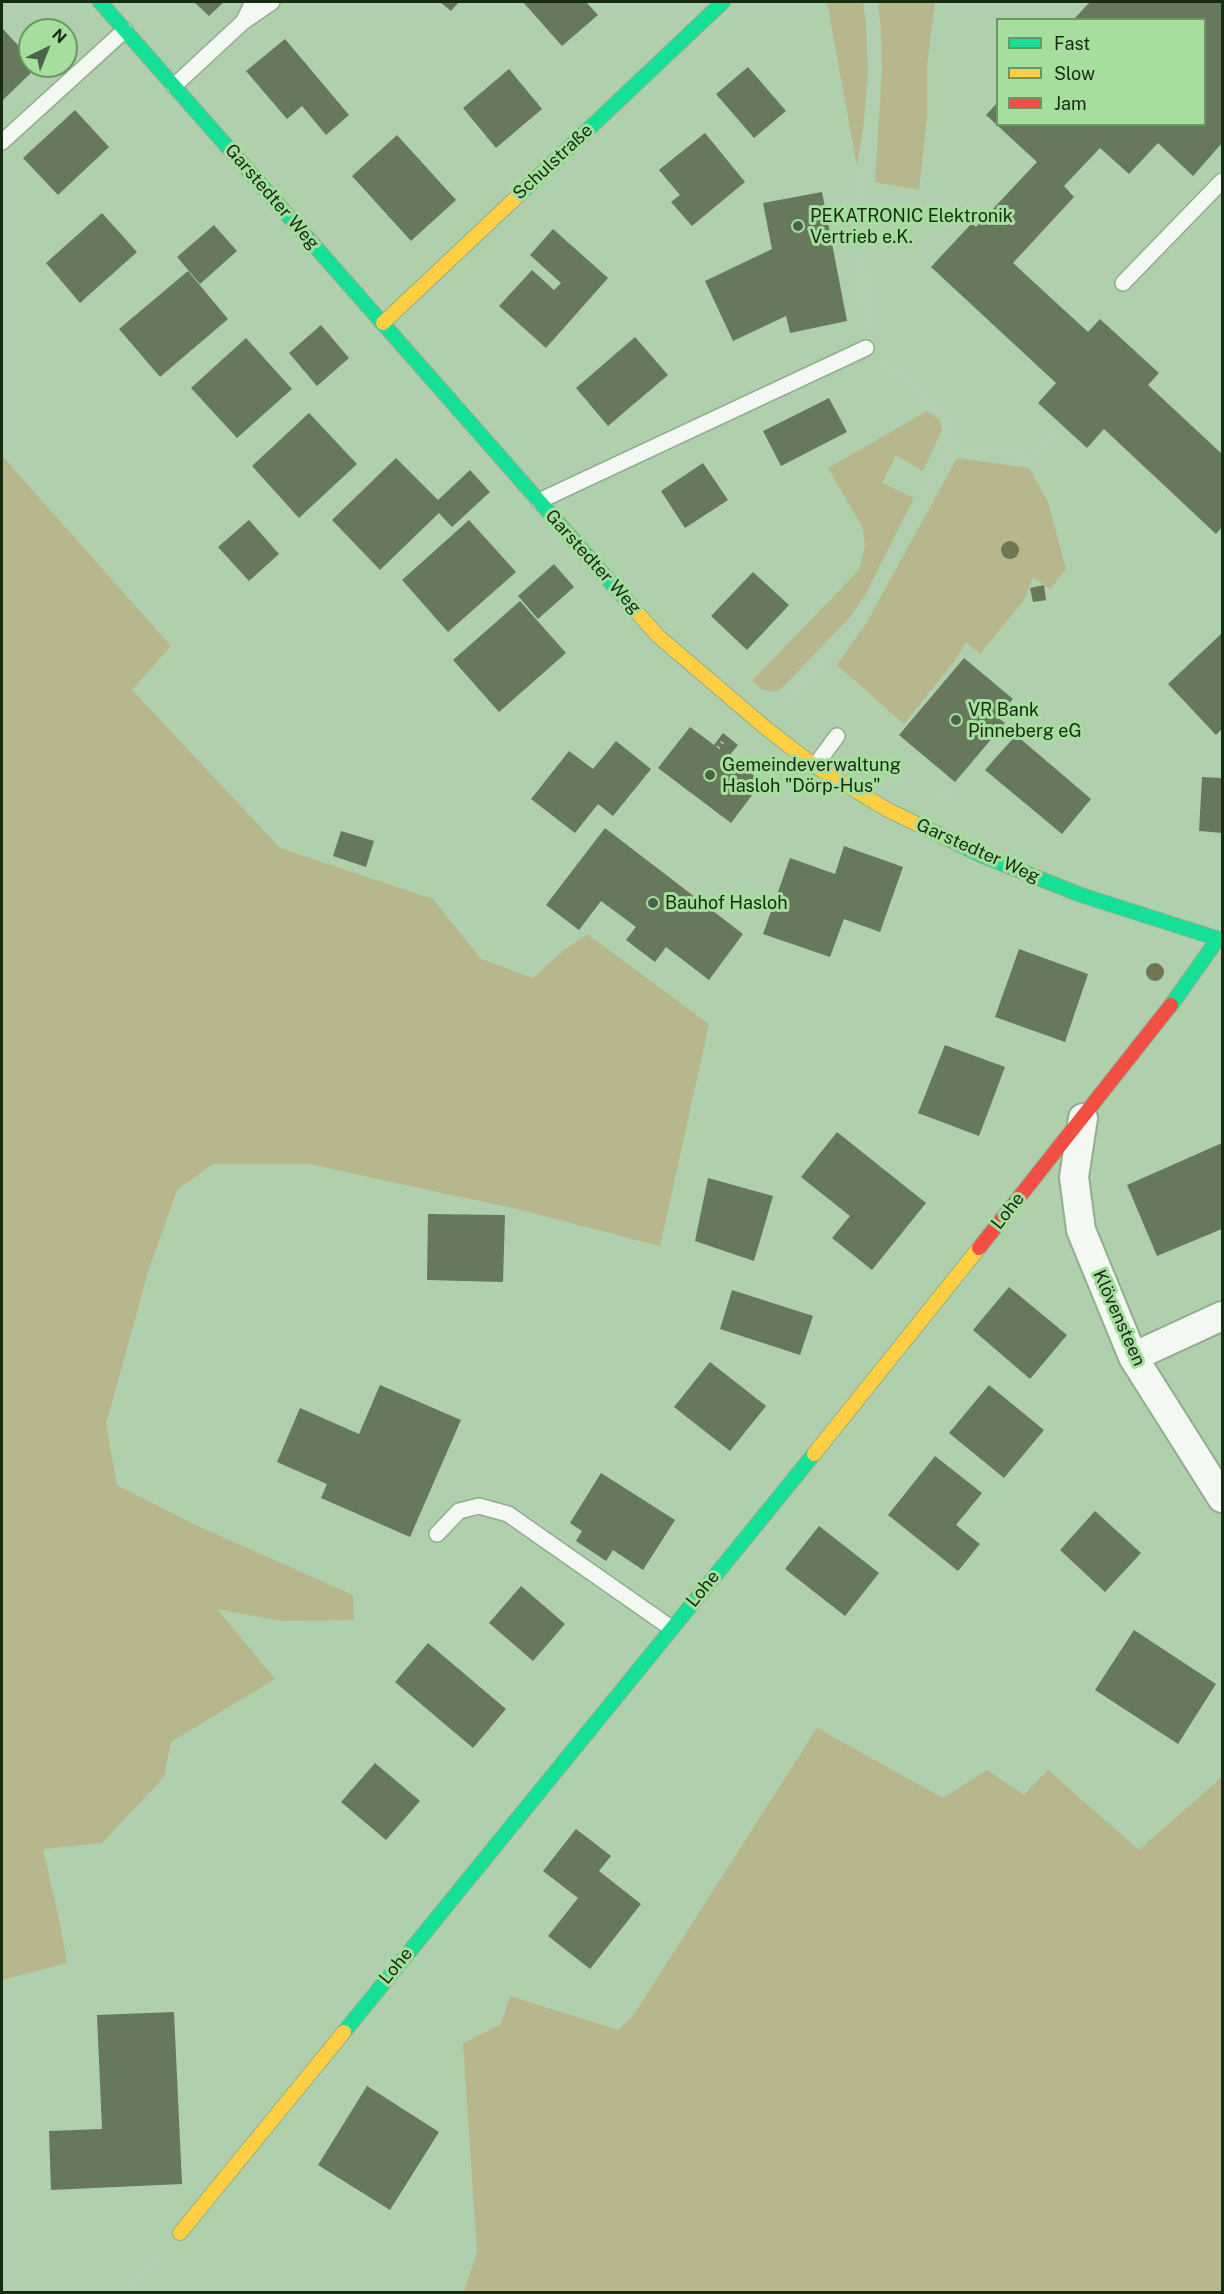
<!DOCTYPE html>
<meta charset="utf-8">
<style>
body{margin:0}
#map{position:relative;width:1224px;height:2294px;overflow:hidden;background:#b0cfac;font-family:"Public Sans",sans-serif}
canvas{display:block}
.frame{position:absolute;inset:0;border:3px solid #152b12;pointer-events:none}
.legend{position:absolute;left:996px;top:18px;width:210px;height:108px;box-sizing:border-box;background:#a6de9d;border:2px solid #6c9665;margin:0;padding:8px 10px;list-style:none;font-size:18px;color:#152b12}
.legend li{display:flex;align-items:center;gap:12px;height:30px}
.legend b{width:30px;border:2px solid #6c9665}
.north{position:absolute;left:18px;top:18px;width:60px;height:60px;box-sizing:border-box;background:#a6de9d;border:2px solid #6c9665;border-radius:50%;rotate:43deg;font-size:16px;font-weight:700;line-height:24px;text-align:center;color:#152b12}
.north::after{content:'';display:block;margin:auto;width:21px;height:27px;background:#4b6448;clip-path:polygon(50% 0,100% 100%,50% 72%,0 100%)}
</style>
<div id="map">
<canvas width="1224" height="2294"></canvas>
<div class="frame"></div>
<ul class="legend">
<li><b style="height:8px;background:#16e098"></b>Fast</li>
<li><b style="height:8px;background:#ffcf43"></b>Slow</li>
<li><b style="height:8px;background:#f24e42"></b>Jam</li>
</ul>
<div class="north">N</div>
</div>
<script>
const context = document.querySelector('canvas').getContext('2d');
context.lineJoin = 'round';
function fillPath(path, color) {
  context.fillStyle = color;
  context.fill(path, 'evenodd');
}
function poly(rows) {
  const path = new Path2D();
  for (const r of rows) {
    path.moveTo(r[0], r[1]);
    for (let i = 2; i < r.length; i += 2) path.lineTo(r[i], r[i + 1]);
  }
  return path;
}
function stroke(path, color, width, dash) {
  context.strokeStyle = color;
  context.lineWidth = width;
  context.lineCap = dash ? 'butt' : 'round';
  context.setLineDash(dash || []);
  context.stroke(path);
}
function drawText(font, color, halo, rows, align = 'center') {
  context.font = font + ' "Public Sans",sans-serif';
  context.lineWidth = 6;
  context.setLineDash([]);
  context.textBaseline = 'middle';
  context.strokeStyle = halo;
  context.fillStyle = color;
  for (const [text, x, y, turn = 0] of rows) {
    context.save();
    context.translate(x, y);
    context.rotate((+turn || 0) * Math.PI / 180);
    context.textAlign = isNaN(turn) ? turn : align;
    if (halo) context.strokeText(text, 0, 0);
    context.fillText(text, 0, 0);
    context.restore();
  }
}
fillPath(poly([
 [827,2,863,2,866,25,868,74,863,130,857,166],
 [878,2,935,2,927,66,927,116,919,190,875,182,882,73,881,29],
 [927,411,940,420,942,430,923,471,896,455,882,483,914,498,864,597,850,617,780,690,775,692,762,689,752,681,859,570,865,547,863,528,828,468],
 [2,456,171,646,132,690,280,848,433,899,481,959,533,978,562,952,587,934,709,1024,660,1246,521,1210,309,1164,213,1164,177,1190,148,1272,106,1424,117,1485,193,1524,353,1595,354,1620,281,1621,217,1609,275,1679,171,1742,164,1777,102,1843,43,1849,60,1923,67,1963,2,1980],
 [957,458,1029,468,1048,502,1066,569,1050,589,1033,577,1024,600,980,654,966,642,956,659,904,724,837,665,867,622],
 [817,1728,943,1798,987,1770,1024,1795,1048,1770,1139,1850,1222,1777,1222,2292,464,2292,477,2252,463,2043,501,2024,510,1996,618,2030,633,2016]
]), '#b7b68d');
fillPath(poly([
 [194,2,224,2,209,16],
 [440,2,459,2,451,11],
 [523,2,586,2,598,15,562,46],
 [1090,2,1222,2,1222,143,1193,176,1158,143,1129,174,1100,148,1064,186,1074,197,1013,263,1088,332,1100,319,1159,373,1148,385,1222,454,1222,527,1216,534,1104,429,1087,448,1038,403,1056,383,931,267,972,223,976,227,1037,162,986,115,998,102,998,124,1204,124,1204,20,1073,20],
 [2,28,30,58,30,66,38,66,2,101],
 [285,39,349,115,326,135,302,106,287,119,246,71],
 [748,67,786,111,754,138,716,94],
 [509,69,542,109,496,148,463,108],
 [75,110,109,147,58,195,23,158],
 [705,133,745,182,692,226,671,202,680,195,659,170],
 [397,135,456,200,411,241,352,176],
 [822,192,847,321,790,333,786,316,733,341,705,281,772,249,763,203],
 [102,213,137,252,80,303,46,263],
 [214,225,237,251,200,284,177,257],
 [553,229,608,278,546,348,499,306,532,270,554,290,561,283,530,255],
 [188,271,228,319,160,377,119,329],
 [321,325,349,358,317,386,289,353],
 [635,337,668,375,608,426,576,388],
 [246,338,292,389,237,438,191,388],
 [829,398,847,432,781,466,763,431],
 [309,413,357,464,299,518,252,466],
 [396,458,438,500,470,470,490,492,452,527,439,513,380,570,332,520],
 [703,463,728,500,685,528,661,491],
 [249,520,279,554,249,581,218,547],
 [469,520,516,572,448,632,402,580],
 [554,564,574,587,538,619,518,596],
 [753,572,789,605,747,650,711,616],
 [1044,585,1046,600,1033,602,1030,588],
 [520,601,566,653,499,712,453,660],
 [1222,633,1222,729,1216,735,1168,684],
 [964,658,1013,699,997,717,1005,723,955,782,899,735],
 [690,727,714,745,723,733,738,745,729,756,762,782,731,823,658,768],
 [1016,735,1091,799,1062,834,985,770],
 [616,741,651,769,613,816,598,804,575,833,531,799,569,751,593,769],
 [1202,777,1222,778,1222,833,1199,831],
 [605,828,743,934,709,980,666,947,655,962,626,940,636,927,601,901,579,930,546,905],
 [341,831,374,841,366,867,333,856],
 [844,846,903,867,880,932,844,919,830,957,763,934,790,858,835,874],
 [1019,949,1088,974,1065,1042,995,1017],
 [945,1045,1005,1067,979,1136,918,1113],
 [837,1132,926,1203,872,1270,832,1238,850,1216,801,1177],
 [1222,1143,1222,1229,1157,1256,1127,1185],
 [708,1178,773,1196,754,1261,695,1241],
 [428,1214,505,1215,503,1282,427,1280],
 [1009,1287,1067,1335,1030,1379,973,1330],
 [732,1290,813,1316,800,1355,720,1329],
 [710,1362,766,1406,730,1451,674,1407],
 [380,1385,461,1420,410,1537,321,1498,327,1484,277,1462,300,1408,359,1434],
 [989,1385,1044,1430,1004,1478,949,1433],
 [935,1456,982,1493,956,1525,980,1544,958,1571,888,1515],
 [601,1473,675,1520,643,1570,613,1550,606,1561,576,1541,582,1531,570,1523],
 [1095,1511,1141,1553,1105,1592,1060,1550],
 [819,1526,879,1573,845,1616,785,1569],
 [521,1586,565,1624,533,1661,489,1623],
 [1134,1630,1216,1684,1178,1744,1095,1690],
 [428,1643,506,1709,473,1748,395,1682],
 [375,1763,420,1801,386,1840,341,1802],
 [576,1829,611,1856,599,1871,641,1904,590,1969,548,1936,578,1898,543,1871],
 [174,2012,182,2184,51,2190,49,2131,102,2129,97,2015],
 [367,2086,439,2132,390,2210,318,2165]
]), '#67785c');
const lane = poly([
 [243,22,272,2],
 [174,86,243,22,253,2],
 [2,142,125,30],
 [1123,283,1222,181],
 [539,501,866,348],
 [815,766,837,736],
 [437,1534,459,1511,479,1506,508,1514,671,1628]
]);
const street = poly([
 [1083,1118,1074,1177,1081,1230,1133,1357,1222,1498],
 [1133,1357,1222,1316]
]);
const fast = poly([
 [100,2,627,601],
 [522,192,723,2],
 [948,839,983,856,1081,895,1222,940],
 [1171,1005,1218,939],
 [344,2032,814,1454]
]);
const slow = poly([
 [383,323,522,192],
 [627,601,658,636,767,729,815,766,888,810,948,839],
 [814,1454,979,1248],
 [180,2233,344,2032]
]);
const jam = poly([
 [979,1248,1171,1005]
]);
stroke(lane, '#93ac90', 18);
stroke(street, '#93ac90', 32);
stroke(fast, '#93ac90', 16);
stroke(slow, '#93ac90', 16);
stroke(jam, '#93ac90', 16);
stroke(poly([
 [865,322,861,191,872,122,874,54,869,2],
 [886,364,918,390,947,422,952,446,1029,458,1062,425],
 [787,701,861,616,952,446],
 [718,748,724,740],
 [944,800,949,778],
 [124,2292,156,2258]
]), '#bfc8be', 4, [1.5, 4.5]);
stroke(lane, '#f3f8f3', 15);
stroke(street, '#f3f8f3', 28);
stroke(fast, '#16e098', 14);
stroke(slow, '#ffcf43', 14);
stroke(jam, '#f24e42', 14);
context.fillStyle = '#707552';
for (const [x, y] of [
 [1010,550],
 [1155,972]
]) {
  context.beginPath();
  context.arc(x, y, 9, 0, 2 * Math.PI);
  context.fill();
}
for (const [x, y, r, color] of [
 [798,226,6,"#4b6448"],
 [956,720,6,"#4b6448"],
 [710,775,6,"#4b6448"],
 [653,903,6,"#4b6448"]
]) {
  const dot = new Path2D();
  dot.arc(x, y, r, 0, 2 * Math.PI);
  context.fillStyle = color;
  context.fill(dot);
  stroke(dot, '#a6de9d', 2);
}
drawText('18px', '#152b12', '#a6de9d', [
 ["Schulstraße",553,162,-43],
 ["Garstedter Weg",272,197,49],
 ["Garstedter Weg",593,562,48],
 ["Garstedter Weg",978,851,24],
 ["Lohe",1008,1211,-52],
 ["Klövensteen",1119,1318,66],
 ["Lohe",703,1589,-51],
 ["Lohe",396,1966,-51]
]);
drawText('18px', '#152b12', '#a6de9d', [
 ["PEKATRONIC Elektronik",810,216],
 ["Vertrieb e.K.",810,237],
 ["VR Bank",968,710],
 ["Pinneberg eG",968,731],
 ["Gemeindeverwaltung",722,765],
 ["Hasloh \"Dörp-Hus\"",722,786],
 ["Bauhof Hasloh",665,903]
], 'left');
</script>
